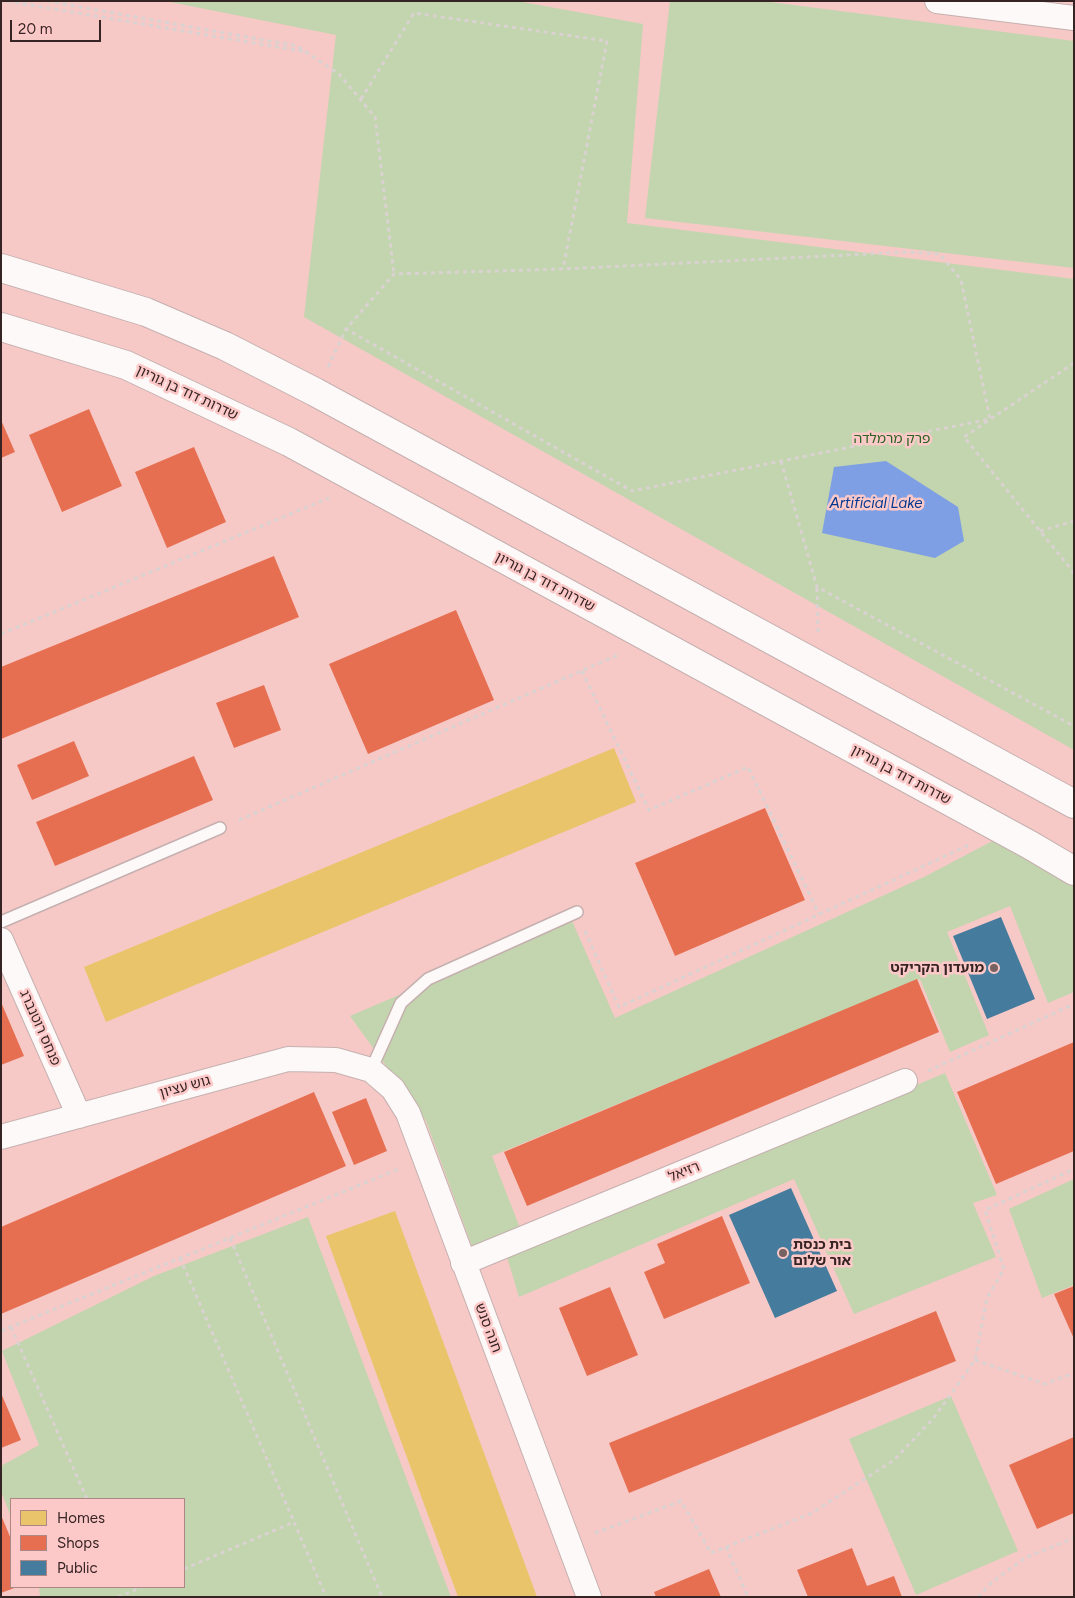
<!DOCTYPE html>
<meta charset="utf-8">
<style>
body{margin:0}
#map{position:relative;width:1075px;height:1598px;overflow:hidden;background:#f1d5d4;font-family:Figtree,sans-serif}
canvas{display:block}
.frame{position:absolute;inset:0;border:2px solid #362323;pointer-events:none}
.legend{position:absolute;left:10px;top:1498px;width:175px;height:90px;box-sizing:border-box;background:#fdc9c8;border:1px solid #ad8786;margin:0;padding:6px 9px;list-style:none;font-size:15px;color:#362323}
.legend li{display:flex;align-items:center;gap:10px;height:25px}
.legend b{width:25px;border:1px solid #ad8786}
.scale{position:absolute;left:10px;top:20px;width:91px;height:22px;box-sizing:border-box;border:2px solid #362323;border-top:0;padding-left:6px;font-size:15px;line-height:18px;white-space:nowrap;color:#362323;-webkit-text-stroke:4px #fdc9c8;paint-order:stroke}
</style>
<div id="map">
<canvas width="1075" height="1598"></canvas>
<div class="frame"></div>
<ul class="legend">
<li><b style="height:14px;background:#e9c46a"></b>Homes</li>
<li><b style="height:14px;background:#e76f51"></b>Shops</li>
<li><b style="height:14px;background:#457b9d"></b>Public</li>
</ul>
<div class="scale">20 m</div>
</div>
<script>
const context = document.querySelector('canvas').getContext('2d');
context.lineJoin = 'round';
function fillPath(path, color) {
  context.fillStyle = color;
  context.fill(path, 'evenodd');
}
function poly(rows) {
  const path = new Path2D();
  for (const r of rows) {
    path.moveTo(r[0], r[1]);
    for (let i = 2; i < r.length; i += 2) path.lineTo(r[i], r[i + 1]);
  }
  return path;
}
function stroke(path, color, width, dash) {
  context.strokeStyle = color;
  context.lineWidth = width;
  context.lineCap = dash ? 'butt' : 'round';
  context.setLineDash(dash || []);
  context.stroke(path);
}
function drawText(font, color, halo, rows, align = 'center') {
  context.font = font + ' Figtree,"Noto Sans Hebrew",sans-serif';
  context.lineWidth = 5;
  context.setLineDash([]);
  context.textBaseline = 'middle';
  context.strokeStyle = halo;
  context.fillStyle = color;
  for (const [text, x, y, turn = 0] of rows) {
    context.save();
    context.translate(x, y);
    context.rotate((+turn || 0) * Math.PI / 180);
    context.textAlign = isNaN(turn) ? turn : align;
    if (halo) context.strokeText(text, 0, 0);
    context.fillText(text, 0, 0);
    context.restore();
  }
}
fillPath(poly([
 [1,1,1074,1,1074,1597,1,1597],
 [11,1499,184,1499,184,1587,11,1587]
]), '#f6c9c7');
fillPath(poly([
 [165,1,517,1,643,24,627,223,1074,279,1074,750,304,317,336,35],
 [670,1,762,1,1074,41,1074,268,645,218],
 [1000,837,1074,882,1074,992,1048,1003,1010,906,947,932,989,1035,950,1052,920,979,492,1156,520,1228,473,1249,426,1121,350,1016,572,921,615,1018,926,876],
 [945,1073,997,1195,973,1203,996,1257,854,1314,794,1179,519,1297,507,1257],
 [1074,1179,1074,1285,1042,1298,1009,1209],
 [308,1217,451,1597,40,1597,39,1587,184,1587,184,1499,11,1499,11,1517,1,1491,1,1466,39,1445,2,1351,154,1276],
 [951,1396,1018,1551,916,1595,849,1439]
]), '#c2d5ae');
fillPath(poly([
 [886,461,958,507,964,541,935,558,822,533,834,467]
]), '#7f9fe5');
fillPath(poly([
 [614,748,636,802,106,1022,84,967],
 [395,1211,537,1597,458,1597,326,1236]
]), '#e9c46a');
fillPath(poly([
 [89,409,122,486,62,512,29,435],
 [1,420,15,452,1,458],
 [194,447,226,522,167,548,135,472],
 [274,556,299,617,1,739,1,667],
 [456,610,494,700,368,754,329,664],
 [264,685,281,730,234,748,216,703],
 [74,741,89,776,32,800,17,765],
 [194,756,213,800,55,866,36,822],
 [765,808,805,900,675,956,635,863],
 [917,979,939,1032,527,1206,504,1152],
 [1,1002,24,1056,1,1065],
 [1074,1042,1074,1151,996,1184,957,1092],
 [314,1092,346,1166,1,1314,1,1227],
 [366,1098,387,1151,354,1165,332,1112],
 [722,1216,750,1283,664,1319,644,1272,665,1263,657,1244],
 [1074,1286,1074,1339,1054,1294],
 [610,1287,638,1355,587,1376,559,1308],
 [936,1311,956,1361,629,1493,609,1443],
 [1,1393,21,1440,1,1448],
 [1074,1437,1074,1513,1037,1529,1009,1465],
 [1,1515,11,1539,11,1587,17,1587,1,1593],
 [852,1548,867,1586,894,1576,902,1597,808,1597,797,1570],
 [709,1569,721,1597,656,1597,654,1592]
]), '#e76f51');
fillPath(poly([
 [1001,917,1035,999,987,1019,953,936],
 [791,1188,837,1291,775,1318,729,1215]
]), '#457b9d');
const lane = poly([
 [1,922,220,828],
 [371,1070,401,1003,428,979,577,912]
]);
const street = poly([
 [937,1,1074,18],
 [1,940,79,1116],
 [1,1137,288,1059,336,1060,371,1070,393,1089,408,1113,589,1597],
 [463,1263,905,1081]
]);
const secondary = poly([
 [1,268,146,312,225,346,315,392,1074,804],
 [1,327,126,365,289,442,1030,845,1074,871]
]);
stroke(lane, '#c5b0af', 14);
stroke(street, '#c5b0af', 26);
stroke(secondary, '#c5b0af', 30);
stroke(poly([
 [7,1,307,52],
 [47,1,297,46,339,74,375,117,394,274],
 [361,99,414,13,607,41,563,269],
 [1074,363,964,437,1074,573],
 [328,367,346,329,394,274,563,269,907,252,940,254,961,280,990,419,632,491,346,329],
 [781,461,817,587,1074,726],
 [1040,531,1074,521],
 [817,588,818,632],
 [1,634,329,498],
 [582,671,649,810,748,767,819,914],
 [239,820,618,655],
 [585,931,619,1007,969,845],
 [928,1071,1074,1004],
 [230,1238,382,1597],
 [180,1258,294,1522],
 [11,1327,87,1499],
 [1,1331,399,1169],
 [975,1360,1045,1384,1074,1373],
 [595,1533,681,1501,711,1553,812,1513,894,1460,933,1419,975,1360,987,1298,1004,1269,985,1210,1074,1169],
 [726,1547,748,1597],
 [184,1569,294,1522,326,1597],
 [118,1597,142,1587],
 [978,1597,992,1582,1025,1558,1074,1538]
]), '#dad2d1', 3, [4, 4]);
stroke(lane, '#fdf9f9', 11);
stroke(street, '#fdf9f9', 24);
stroke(secondary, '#fdf9f9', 28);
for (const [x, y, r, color] of [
 [994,968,5,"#776161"],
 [783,1253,5,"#776161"]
]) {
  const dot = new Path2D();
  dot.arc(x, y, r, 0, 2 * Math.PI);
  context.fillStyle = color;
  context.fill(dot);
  stroke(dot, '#fdc9c8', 2);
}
drawText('14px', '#362323', '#fdc9c8', [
 ["שדרות דוד בן גוריון",187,393,25],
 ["שדרות דוד בן גוריון",545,582,28],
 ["שדרות דוד בן גוריון",901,775,28],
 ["פנחס רוטנברג",40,1028,66],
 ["גוש עציון",185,1087,-15],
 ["רזיאל",684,1172,-22],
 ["חנה סנש",488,1328,69]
]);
drawText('14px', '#2b6320', '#fdc9c8', [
 ["פרק מרמלדה",892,439]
]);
drawText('bold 14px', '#362323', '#fdc9c8', [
 ["מועדון הקריקט",984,968],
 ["בית כנסת",793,1245,"left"],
 ["אור שלום",793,1261,"left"]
], 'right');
drawText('italic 15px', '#01388f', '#fdc9c8', [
 ["Artificial Lake",876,504]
]);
</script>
